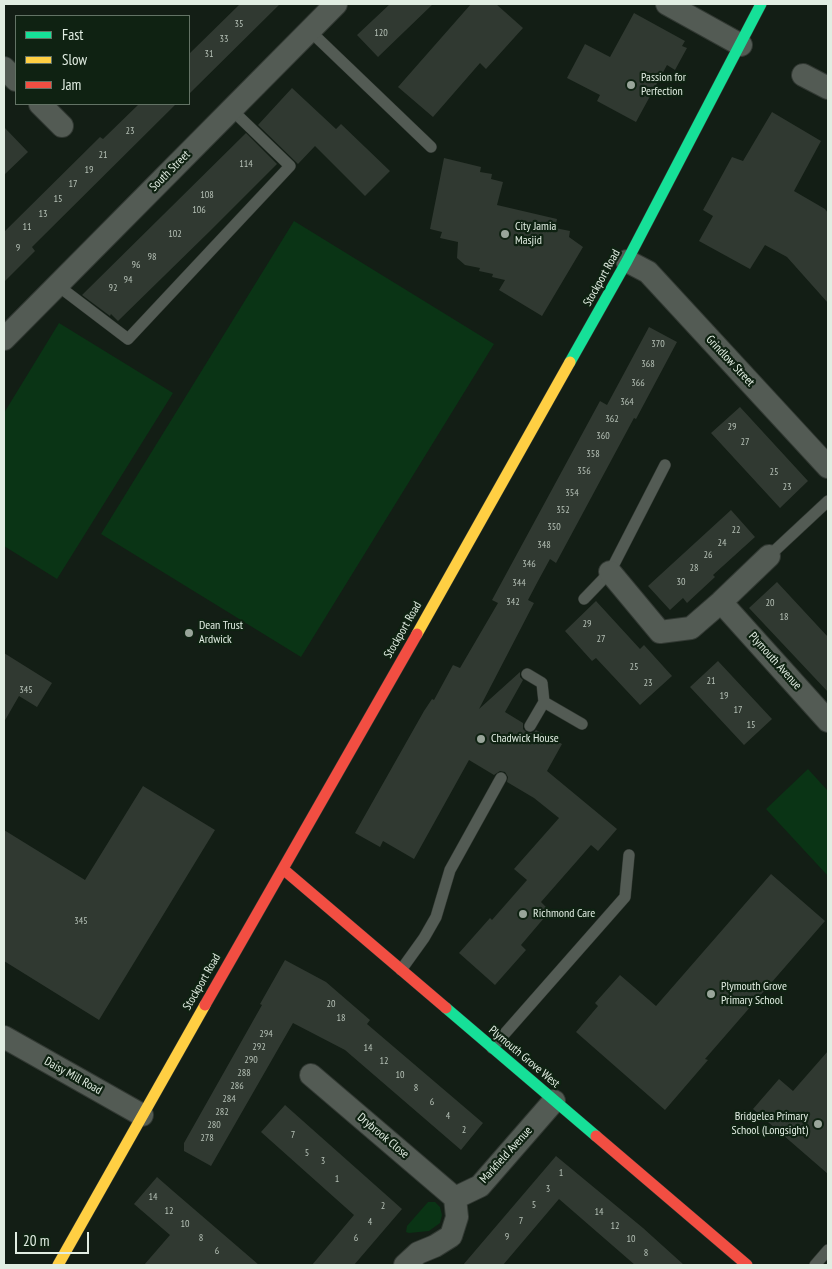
<!DOCTYPE html>
<style>
body{margin:0}
#map{position:relative;width:832px;height:1269px;overflow:hidden;background:#131e15;font-family:"PT Sans Narrow",sans-serif}
canvas{display:block}
.frame{position:absolute;inset:0;border:5px solid #e1ede2;pointer-events:none}
.legend{position:absolute;left:15px;top:15px;width:175px;height:90px;box-sizing:border-box;background:#0f2212;border:1px solid #637365;margin:0;padding:6px 9px;list-style:none;font-size:15px;color:#e1ede2}
.legend li{display:flex;align-items:center;gap:10px;height:25px}
.legend b{width:25px;border:1px solid #637365}
.scale{position:absolute;left:15px;top:1232px;width:74px;height:22px;box-sizing:border-box;border:2px solid #e1ede2;border-top:0;padding-left:6px;font-size:15px;line-height:18px;white-space:nowrap;color:#e1ede2;-webkit-text-stroke:4px #0f2212;paint-order:stroke}
</style>
<div id="map">
<canvas width="832" height="1269"></canvas>
<div class="frame"></div>
<ul class="legend">
<li><b style="height:6px;background:#16e098"></b>Fast</li>
<li><b style="height:6px;background:#ffcf43"></b>Slow</li>
<li><b style="height:6px;background:#f24e42"></b>Jam</li>
</ul>
<div class="scale">20 m</div>
</div>
<script>
const context = document.querySelector('canvas').getContext('2d');
context.lineJoin = 'round';
function fillPath(path, color) {
  context.fillStyle = color;
  context.fill(path, 'evenodd');
}
function poly(rows) {
  const path = new Path2D();
  for (const r of rows) {
    path.moveTo(r[0], r[1]);
    for (let i = 2; i < r.length; i += 2) path.lineTo(r[i], r[i + 1]);
  }
  return path;
}
function stroke(path, color, width, dash) {
  context.strokeStyle = color;
  context.lineWidth = width;
  context.lineCap = dash ? 'butt' : 'round';
  context.setLineDash(dash || []);
  context.stroke(path);
}
function drawText(font, color, halo, rows, align = 'center') {
  context.font = font + ' "PT Sans Narrow",sans-serif';
  context.lineWidth = 4.5;
  context.setLineDash([]);
  context.textBaseline = 'middle';
  context.strokeStyle = halo;
  context.fillStyle = color;
  for (const [text, x, y, turn = 0] of rows) {
    context.save();
    context.translate(x, y);
    context.rotate((+turn || 0) * Math.PI / 180);
    context.textAlign = isNaN(turn) ? turn : align;
    if (halo) context.strokeText(text, 0, 0);
    context.fillText(text, 0, 0);
    context.restore();
  }
}
fillPath(poly([
 [294,221,494,344,301,657,101,534],
 [59,323,173,393,57,579,4,546,4,413],
 [808,769,828,791,828,876,766,809],
 [428,1202,435,1202,440,1207,442,1215,440,1223,429,1231,409,1233,406,1232,407,1226]
]), '#0a3415');
fillPath(poly([
 [240,4,280,4,189,94,189,54],
 [390,4,433,4,378,57,357,35],
 [471,4,496,4,523,28,486,69,480,63,433,117,398,87],
 [634,13,685,41,682,46,687,48,675,70,667,65,636,122,597,101,600,95,567,78,585,44,610,57],
 [292,88,336,129,341,124,390,171,365,196,315,146,298,164,258,125],
 [139,104,176,104,32,247,35,251,4,282,4,232,100,137,103,139],
 [772,112,821,141,794,191,825,209,828,213,828,303,787,257,765,245,750,269,699,241,713,216,703,210,732,157,743,161],
 [4,127,28,152,4,175],
 [246,133,277,164,209,232,118,321,111,314,110,316,82,295],
 [444,158,481,167,480,172,492,174,491,179,503,182,497,205,557,219,555,228,570,231,569,237,583,247,542,316,499,290,505,280,492,277,493,274,479,271,480,268,465,265,457,258,458,242,440,238,442,232,430,229],
 [649,327,677,342,636,419,634,418,556,563,550,559,538,581,528,600,534,603,479,709,520,672,520,677,523,680,505,712,523,723,523,729,527,733,533,733,536,730,562,744,547,771,617,829,598,851,591,845,541,902,550,911,521,945,526,950,495,985,459,953,490,918,492,920,527,880,514,869,559,818,534,798,507,782,508,777,505,772,500,771,494,775,469,760,414,859,383,841,380,847,355,833,424,711,432,699,434,700,453,665,460,668,498,603,492,600,600,401,607,405],
 [740,407,808,481,780,508,711,433],
 [731,510,755,537,713,575,715,577,687,603,683,598,670,610,648,586],
 [777,582,828,637,828,692,749,608],
 [596,601,640,649,644,645,672,676,640,705,596,658,592,661,565,631],
 [4,653,52,683,37,707,19,696,4,722],
 [718,661,772,719,744,745,690,687],
 [143,786,215,830,99,1020,4,961,4,830,85,880],
 [771,874,825,921,705,1059,708,1060,665,1110,576,1032,598,1006,595,1003,620,975,656,1006],
 [285,960,326,982,370,1020,367,1024,483,1123,461,1150,345,1050,293,1023,211,1166,184,1151,184,1143,262,1005,260,1004],
 [828,1051,828,1174,753,1109,779,1079,793,1091],
 [285,1105,402,1209,354,1265,312,1265,354,1215,261,1132],
 [556,1156,643,1228,684,1265,635,1265,559,1199,503,1265,463,1265],
 [157,1177,173,1191,259,1265,144,1265,170,1235,134,1204]
]), '#303931');
const lane = poly([
 [310,31,431,147],
 [57,285,128,339,290,166,231,109],
 [769,556,828,501],
 [584,599,610,572,665,465],
 [527,674,542,683,544,702,530,726],
 [544,702,582,724],
 [401,970,424,938,436,917,450,870,501,778],
 [492,1048,625,897,629,855],
 [815,1265,828,1250]
]);
const street = poly([
 [667,4,741,45],
 [4,68,16,80],
 [803,75,828,88],
 [40,104,62,126],
 [627,261,648,272,828,467],
 [4,339,336,4],
 [610,572,660,632,691,628,721,602,769,556],
 [721,602,828,721],
 [4,1037,142,1115],
 [311,1075,455,1198],
 [405,1265,418,1253,435,1246,451,1236,457,1217,455,1198,480,1186,554,1101]
]);
const fast = poly([
 [570,362,627,261,761,4],
 [446,1008,596,1136]
]);
const slow = poly([
 [417,634,570,362],
 [58,1265,205,1005]
]);
const jam = poly([
 [283,869,446,1008],
 [205,1005,417,634],
 [596,1136,747,1265]
]);
stroke(lane, '#323933', 12);
stroke(street, '#323933', 24);
stroke(fast, '#323933', 12);
stroke(slow, '#323933', 12);
stroke(jam, '#323933', 12);
stroke(lane, '#535b54', 11);
stroke(street, '#535b54', 22);
stroke(fast, '#16e098', 11);
stroke(slow, '#ffcf43', 11);
stroke(jam, '#f24e42', 11);
for (const [x, y, r, color] of [
 [631,85,5,"#99a59a"],
 [505,234,5,"#99a59a"],
 [189,633,5,"#99a59a"],
 [481,739,5,"#99a59a"],
 [523,914,5,"#99a59a"],
 [711,994,5,"#99a59a"],
 [818,1124,5,"#99a59a"]
]) {
  const dot = new Path2D();
  dot.arc(x, y, r, 0, 2 * Math.PI);
  context.fillStyle = color;
  context.fill(dot);
  stroke(dot, '#0f2212', 2);
}
drawText('10px', '#b5c0b6', null, [
 ["35",239,24],
 ["120",381,33],
 ["33",224,39],
 ["31",209,54],
 ["23",130,131],
 ["21",103,155],
 ["114",246,164],
 ["19",89,170],
 ["17",73,184],
 ["108",207,195],
 ["15",58,199],
 ["106",199,210],
 ["13",43,214],
 ["11",27,227],
 ["102",175,234],
 ["9",18,248],
 ["98",152,257],
 ["96",136,265],
 ["94",128,280],
 ["92",113,288],
 ["370",658,344],
 ["368",648,364],
 ["366",638,383],
 ["364",627,402],
 ["362",612,419],
 ["29",732,427],
 ["360",603,436],
 ["27",745,442],
 ["358",593,454],
 ["356",584,471],
 ["25",774,472],
 ["23",787,487],
 ["354",572,493],
 ["352",563,510],
 ["350",554,527],
 ["22",736,530],
 ["24",722,543],
 ["348",544,545],
 ["26",708,555],
 ["346",529,564],
 ["28",694,568],
 ["30",681,582],
 ["344",519,583],
 ["342",513,602],
 ["20",770,603],
 ["18",784,617],
 ["29",587,624],
 ["27",601,639],
 ["25",634,667],
 ["21",711,681],
 ["23",648,683],
 ["345",26,690],
 ["19",724,696],
 ["17",738,710],
 ["15",751,725],
 ["345",81,921],
 ["20",331,1004],
 ["18",341,1018],
 ["294",266,1034],
 ["292",259,1047],
 ["14",368,1048],
 ["290",251,1060],
 ["12",384,1061],
 ["288",244,1073],
 ["10",400,1075],
 ["286",237,1086],
 ["8",416,1088],
 ["284",229,1099],
 ["6",432,1102],
 ["282",222,1112],
 ["4",448,1116],
 ["280",214,1125],
 ["2",464,1130],
 ["7",293,1135],
 ["278",207,1138],
 ["5",307,1153],
 ["3",323,1161],
 ["1",561,1173],
 ["1",337,1179],
 ["3",548,1189],
 ["14",153,1197],
 ["5",534,1205],
 ["2",383,1206],
 ["12",169,1211],
 ["14",599,1212],
 ["7",521,1221],
 ["4",370,1222],
 ["10",185,1224],
 ["12",615,1226],
 ["9",507,1237],
 ["8",201,1238],
 ["6",356,1238],
 ["10",631,1239],
 ["6",217,1251],
 ["8",646,1253]
]);
drawText('12px', '#e1ede2', '#0f2212', [
 ["Passion for",641,78],
 ["Perfection",641,92],
 ["City Jamia",515,227],
 ["Masjid",515,241],
 ["Dean Trust",199,626],
 ["Ardwick",199,640],
 ["Chadwick House",491,739],
 ["Richmond Care",533,914],
 ["Plymouth Grove",721,987],
 ["Primary School",721,1001],
 ["Bridgelea Primary",808,1117,"right"],
 ["School (Longsight)",808,1131,"right"]
], 'left');
drawText('12px', '#e1ede2', '#0f2212', [
 ["South Street",170,171,-45],
 ["Stockport Road",602,278,-61],
 ["Grindlow Street",730,361,47],
 ["Stockport Road",403,630,-60],
 ["Plymouth Avenue",775,661,48],
 ["Stockport Road",202,982,-60],
 ["Plymouth Grove West",524,1057,40],
 ["Daisy Mill Road",73,1076,29],
 ["Drybrook Close",383,1136,40],
 ["Markfield Avenue",506,1155,-48]
]);
</script>
